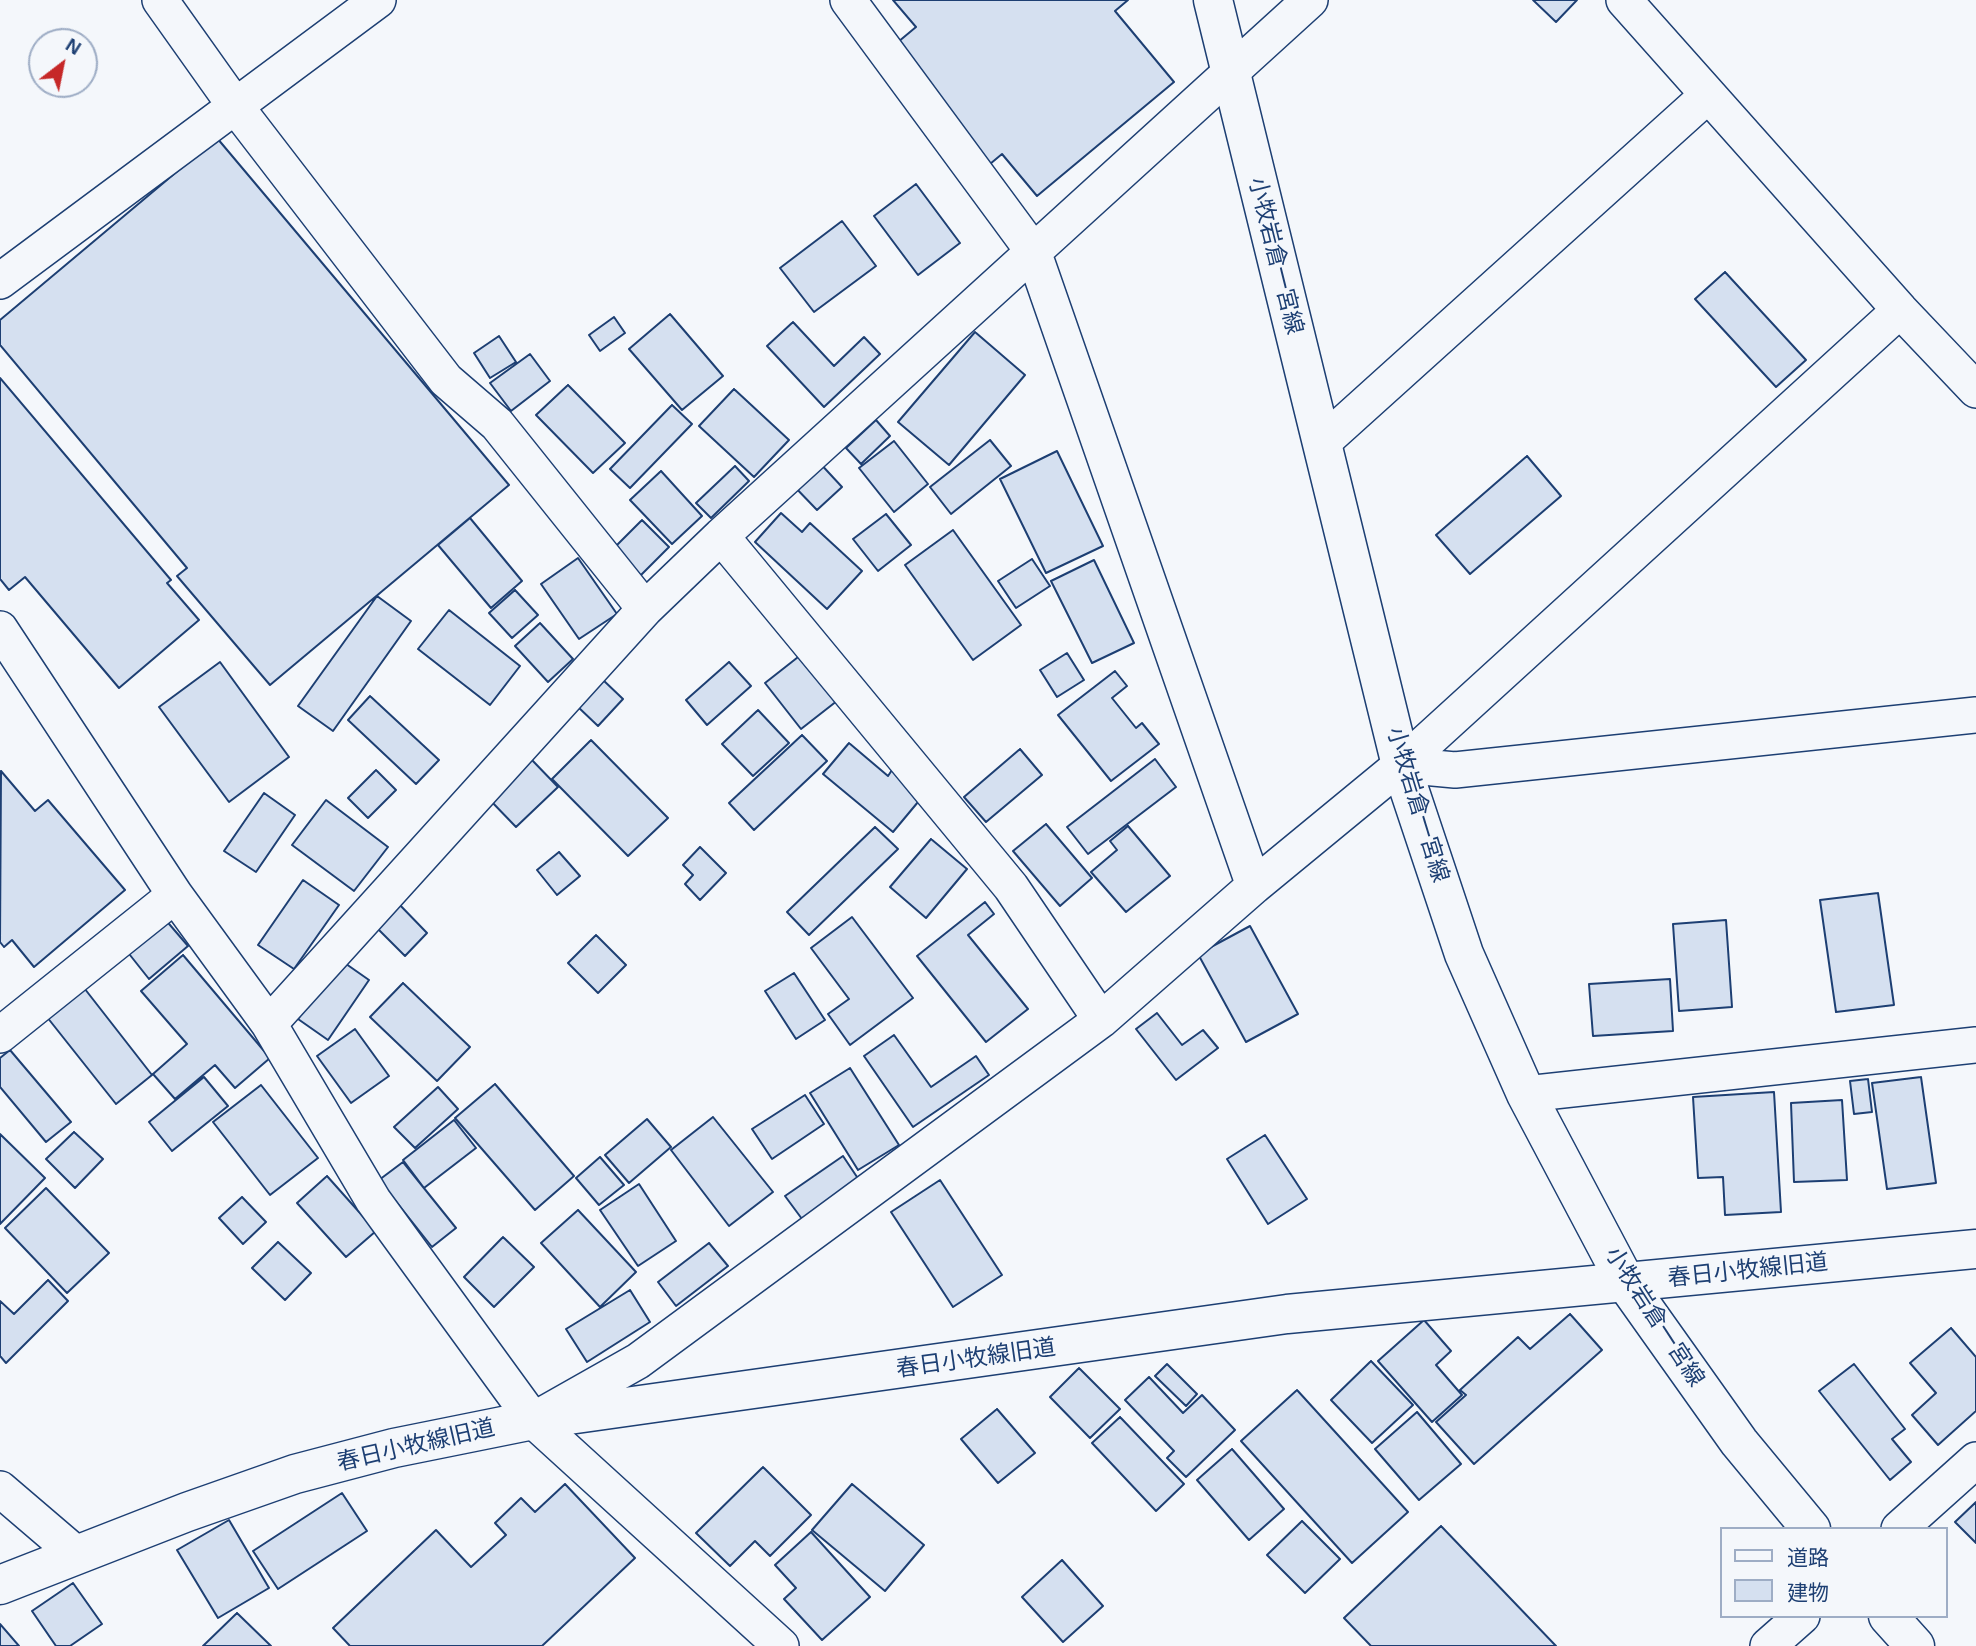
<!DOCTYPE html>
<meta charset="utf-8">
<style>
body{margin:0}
#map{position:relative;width:1976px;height:1646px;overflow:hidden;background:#f4f7fb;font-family:Helvetica,"Noto Sans JP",sans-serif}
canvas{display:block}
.legend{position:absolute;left:1720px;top:1527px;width:228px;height:91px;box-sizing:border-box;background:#f4f7fb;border:2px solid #9eadc5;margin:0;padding:9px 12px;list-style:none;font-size:21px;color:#1d3f73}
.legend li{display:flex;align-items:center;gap:14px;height:35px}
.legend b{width:35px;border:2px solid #9eadc5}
.north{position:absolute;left:28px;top:28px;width:70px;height:70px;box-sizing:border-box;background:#f4f7fb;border:2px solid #9eadc5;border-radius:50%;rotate:32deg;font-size:19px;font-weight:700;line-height:28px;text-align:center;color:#1d3f73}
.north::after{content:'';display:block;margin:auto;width:24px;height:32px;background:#c62828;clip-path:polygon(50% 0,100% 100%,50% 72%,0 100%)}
</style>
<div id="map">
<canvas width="1976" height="1646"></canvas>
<ul class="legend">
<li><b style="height:9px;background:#f4f7fb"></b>道路</li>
<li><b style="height:19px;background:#d5e0f0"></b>建物</li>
</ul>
<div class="north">N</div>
</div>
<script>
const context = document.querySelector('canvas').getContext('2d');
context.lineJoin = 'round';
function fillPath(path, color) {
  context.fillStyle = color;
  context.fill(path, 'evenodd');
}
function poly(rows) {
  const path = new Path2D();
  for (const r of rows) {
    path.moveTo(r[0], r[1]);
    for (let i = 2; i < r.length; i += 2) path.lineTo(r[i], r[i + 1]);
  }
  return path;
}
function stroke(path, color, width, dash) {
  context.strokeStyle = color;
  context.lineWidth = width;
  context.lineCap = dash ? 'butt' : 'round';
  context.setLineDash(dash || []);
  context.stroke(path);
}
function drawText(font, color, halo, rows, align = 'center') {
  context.font = font + ' Helvetica,"Noto Sans JP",sans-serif';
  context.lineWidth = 5;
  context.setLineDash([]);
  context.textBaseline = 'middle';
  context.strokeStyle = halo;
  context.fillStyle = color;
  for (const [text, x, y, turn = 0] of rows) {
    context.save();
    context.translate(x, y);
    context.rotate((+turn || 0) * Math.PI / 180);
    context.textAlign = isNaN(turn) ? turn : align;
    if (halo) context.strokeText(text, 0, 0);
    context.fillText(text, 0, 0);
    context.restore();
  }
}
const building = poly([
 [893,0,1128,0,1115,11,1174,82,1037,196,1002,154,990,164,892,47,916,27,893,0],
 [1533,0,1577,0,1556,22,1533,0],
 [217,138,509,485,270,685,177,576,187,568,0,345,0,320,217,138],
 [916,184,960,243,918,275,874,216,916,184],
 [842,221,876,266,814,312,780,268,842,221],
 [1725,272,1806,360,1776,387,1695,299,1725,272],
 [670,314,723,376,682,410,629,349,670,314],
 [614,317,625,333,600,351,589,335,614,317],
 [793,322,834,366,864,337,880,354,824,407,767,346,793,322],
 [975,332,1025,375,949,465,898,422,975,332],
 [499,336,516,362,490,378,474,353,499,336],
 [530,354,550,381,511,411,490,383,530,354],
 [0,378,171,580,167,583,199,620,119,688,25,577,9,590,0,579,0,378],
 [568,385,625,443,593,473,536,415,568,385],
 [734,389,789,440,754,477,699,426,734,389],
 [672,405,692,424,630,488,610,469,672,405],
 [876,420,890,436,861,464,846,448,876,420],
 [990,440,1011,466,951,514,930,487,990,440],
 [894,441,928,484,894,512,859,468,894,441],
 [1057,451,1103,546,1046,573,1000,479,1057,451],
 [1527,456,1561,496,1470,574,1436,535,1527,456],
 [817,460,842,487,817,510,791,483,817,460],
 [735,466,749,481,711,518,696,503,735,466],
 [661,471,702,516,672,544,630,500,661,471],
 [781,513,802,532,810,523,862,571,827,609,755,542,781,513],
 [886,514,911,545,878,571,853,539,886,514],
 [470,518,522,581,491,608,438,545,470,518],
 [642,520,669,547,639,577,612,550,642,520],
 [953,530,1021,625,973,660,905,565,953,530],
 [578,558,617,614,579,639,541,584,578,558],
 [1032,559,1050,586,1016,608,998,581,1032,559],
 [1094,560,1134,643,1092,663,1051,581,1094,560],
 [515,590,538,615,512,638,489,613,515,590],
 [377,596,411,621,333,731,298,706,377,596],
 [449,610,520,666,490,705,418,649,449,610],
 [540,623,573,659,548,682,515,646,540,623],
 [807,650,842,697,801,729,765,683,807,650],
 [1067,653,1084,680,1057,697,1040,670,1067,653],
 [220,662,289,757,229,802,159,707,220,662],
 [729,662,751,686,707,725,686,700,729,662],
 [1115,671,1127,686,1112,698,1136,728,1142,723,1159,744,1111,781,1058,715,1115,671],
 [602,679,623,699,598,726,577,706,602,679],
 [370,696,439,760,416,784,348,720,370,696],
 [758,710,789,743,753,776,722,744,758,710],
 [802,735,827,761,754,830,729,803,802,735],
 [591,740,668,818,628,856,552,779,591,740],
 [849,743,888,776,892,770,923,796,893,832,823,774,849,743],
 [1020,749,1042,775,986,822,964,797,1020,749],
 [531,759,558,787,516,827,489,799,531,759],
 [1155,759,1176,787,1088,854,1067,827,1155,759],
 [376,770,396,790,368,818,348,798,376,770],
 [1,771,35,811,48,800,125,890,34,967,12,940,4,947,0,942,1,771],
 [264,793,295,815,256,872,224,851,264,793],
 [326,800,388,847,354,891,292,845,326,800],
 [1046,824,1092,878,1060,906,1013,851,1046,824],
 [1128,826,1170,876,1126,912,1091,872,1117,850,1110,841,1128,826],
 [875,827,898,849,809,935,787,912,875,827],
 [931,839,967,869,926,918,890,887,931,839],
 [700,847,726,873,700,900,685,884,693,875,683,865,700,847],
 [559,852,580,876,557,895,537,870,559,852],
 [303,880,339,905,294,969,258,945,303,880],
 [1878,893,1894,1005,1836,1012,1820,900,1878,893],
 [397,902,427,933,405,956,374,925,397,902],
 [985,902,994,914,968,935,1028,1009,986,1042,917,956,985,902],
 [852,917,913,998,850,1045,828,1014,849,999,811,948,852,917],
 [164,918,188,946,149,979,126,950,164,918],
 [1726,920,1732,1007,1679,1011,1673,924,1726,920],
 [1250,926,1298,1014,1246,1042,1198,954,1250,926],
 [596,935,626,965,598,993,568,963,596,935],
 [183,955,270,1058,235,1088,215,1065,175,1099,153,1074,187,1044,141,991,183,955],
 [339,959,369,980,328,1040,298,1019,339,959],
 [794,973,825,1020,796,1039,765,991,794,973],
 [1670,979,1673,1031,1593,1036,1589,984,1670,979],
 [403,983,470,1047,437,1081,370,1017,403,983],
 [81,984,152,1075,116,1104,43,1012,81,984],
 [1157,1013,1182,1045,1203,1030,1218,1048,1176,1080,1136,1029,1157,1013],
 [355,1029,389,1076,351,1103,317,1056,355,1029],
 [894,1035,931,1087,976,1056,989,1075,913,1127,864,1056,894,1035],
 [10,1050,71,1122,46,1142,0,1087,0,1058,10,1050],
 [850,1068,899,1145,858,1170,810,1093,850,1068],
 [204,1077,228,1106,172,1151,149,1122,204,1077],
 [1921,1077,1936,1183,1887,1189,1872,1083,1921,1077],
 [1868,1079,1872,1112,1854,1114,1850,1081,1868,1079],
 [495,1084,574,1176,535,1210,455,1118,495,1084],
 [261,1085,318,1158,270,1195,213,1122,261,1085],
 [438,1087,458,1109,415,1148,394,1127,438,1087],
 [1774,1092,1781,1212,1725,1215,1723,1177,1698,1178,1693,1097,1774,1092],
 [805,1095,824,1124,772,1159,752,1129,805,1095],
 [1842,1100,1847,1180,1794,1182,1791,1103,1842,1100],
 [713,1117,773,1192,729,1226,671,1150,713,1117],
 [647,1119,671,1147,629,1183,605,1155,647,1119],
 [454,1120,476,1148,424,1188,403,1160,454,1120],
 [74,1132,103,1159,75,1188,46,1159,74,1132],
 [0,1134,45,1178,0,1224,0,1134],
 [1265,1135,1307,1199,1268,1224,1227,1159,1265,1135],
 [843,1156,859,1180,802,1219,785,1196,843,1156],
 [600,1157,624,1185,599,1205,576,1178,600,1157],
 [403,1162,456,1228,432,1247,379,1180,403,1162],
 [327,1176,376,1231,346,1257,297,1203,327,1176],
 [940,1180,1002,1275,953,1307,891,1212,940,1180],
 [639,1184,676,1241,638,1266,600,1210,639,1184],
 [46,1188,109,1253,67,1293,5,1228,46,1188],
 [242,1197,266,1222,243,1244,219,1218,242,1197],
 [578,1210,636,1272,600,1307,541,1243,578,1210],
 [503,1237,534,1267,494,1307,464,1277,503,1237],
 [278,1242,311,1273,285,1300,252,1268,278,1242],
 [709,1243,728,1266,676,1306,658,1282,709,1243],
 [48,1280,68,1301,6,1363,0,1356,0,1301,14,1314,48,1280],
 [630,1290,650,1322,587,1362,566,1329,630,1290],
 [1570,1314,1602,1350,1474,1464,1436,1422,1466,1395,1460,1390,1518,1337,1530,1349,1570,1314],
 [1424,1320,1451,1351,1436,1365,1462,1395,1432,1422,1378,1361,1424,1320],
 [1951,1328,1976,1357,1976,1411,1938,1445,1912,1415,1936,1393,1910,1363,1951,1328],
 [1371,1361,1413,1405,1372,1443,1331,1400,1371,1361],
 [1167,1364,1197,1394,1186,1406,1155,1376,1167,1364],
 [1854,1364,1905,1429,1892,1439,1911,1462,1890,1480,1819,1391,1854,1364],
 [1079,1368,1120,1409,1090,1438,1050,1397,1079,1368],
 [1149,1377,1183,1413,1202,1395,1235,1430,1186,1477,1167,1458,1174,1451,1125,1400,1149,1377],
 [1297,1390,1408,1512,1352,1563,1241,1441,1297,1390],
 [997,1409,1035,1453,998,1483,961,1439,997,1409],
 [1417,1412,1461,1464,1419,1500,1375,1449,1417,1412],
 [1120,1417,1184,1484,1156,1511,1092,1443,1120,1417],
 [1232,1449,1284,1509,1249,1540,1197,1480,1232,1449],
 [763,1467,811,1515,770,1556,755,1541,730,1566,696,1533,763,1467],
 [565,1484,635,1558,542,1646,350,1646,333,1628,436,1530,471,1567,506,1535,495,1523,521,1498,535,1512,565,1484],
 [852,1484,924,1545,885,1591,812,1530,852,1484],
 [342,1493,367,1531,278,1589,253,1551,342,1493],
 [1976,1502,1976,1543,1955,1522,1976,1502],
 [229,1520,269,1588,218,1618,177,1550,229,1520],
 [1302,1521,1340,1559,1305,1593,1267,1555,1302,1521],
 [1441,1526,1556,1646,1371,1646,1344,1618,1441,1526],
 [811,1532,870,1597,822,1640,784,1599,796,1588,775,1565,811,1532],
 [1062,1560,1103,1606,1063,1642,1022,1597,1062,1560],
 [73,1583,102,1624,70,1646,56,1646,32,1611,73,1583],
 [237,1613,271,1646,203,1646,237,1613],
 [0,1624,19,1646,0,1646,0,1624]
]);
fillPath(building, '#d5e0f0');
stroke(building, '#1d3f73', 2);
const minor = poly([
 [160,0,236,107,446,380,497,424,645,609],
 [848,0,1033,251,1254,886],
 [1624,0,1900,310,1976,390],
 [0,281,378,0],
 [1322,443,1708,95],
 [721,536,1011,887,1101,1020],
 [0,629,175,895,269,1024,373,1200,533,1420,781,1646],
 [1401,765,1455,770,1976,715],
 [269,1024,645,609,721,536,1310,0],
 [0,1035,175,895],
 [1526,1094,1976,1045],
 [539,1417,638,1361,1101,1020,1254,886,1401,765,1900,310],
 [0,1489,76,1554],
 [1899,1529,1976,1460],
 [1768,1646,1802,1616]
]);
const tertiary = poly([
 [0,1585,187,1512,295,1474,394,1448,533,1420,1287,1314,1976,1249]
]);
const secondary = poly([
 [1213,0,1401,765,1464,954,1526,1094,1626,1283,1739,1442,1811,1529],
 [1888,1616,1915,1646]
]);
stroke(minor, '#1d3f73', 38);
stroke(tertiary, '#1d3f73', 41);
stroke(secondary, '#1d3f73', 41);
stroke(minor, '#f4f7fb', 35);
stroke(tertiary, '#f4f7fb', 38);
stroke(secondary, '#f4f7fb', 38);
drawText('23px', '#1d3f73', '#f4f7fb', [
 ["小牧岩倉一宮線",1275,256,76],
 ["小牧岩倉一宮線",1417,805,73],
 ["春日小牧線旧道",1748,1271,-6],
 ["小牧岩倉一宮線",1654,1317,57],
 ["春日小牧線旧道",976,1359,-8],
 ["春日小牧線旧道",416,1446,-13]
]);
</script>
